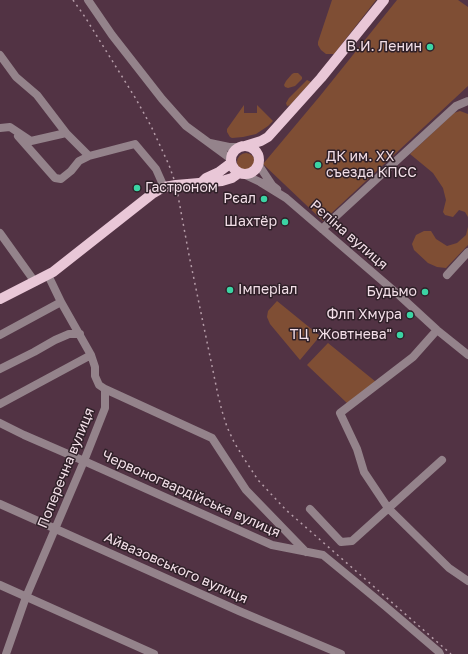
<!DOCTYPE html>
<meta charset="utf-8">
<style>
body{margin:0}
canvas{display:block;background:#523344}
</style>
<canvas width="468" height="654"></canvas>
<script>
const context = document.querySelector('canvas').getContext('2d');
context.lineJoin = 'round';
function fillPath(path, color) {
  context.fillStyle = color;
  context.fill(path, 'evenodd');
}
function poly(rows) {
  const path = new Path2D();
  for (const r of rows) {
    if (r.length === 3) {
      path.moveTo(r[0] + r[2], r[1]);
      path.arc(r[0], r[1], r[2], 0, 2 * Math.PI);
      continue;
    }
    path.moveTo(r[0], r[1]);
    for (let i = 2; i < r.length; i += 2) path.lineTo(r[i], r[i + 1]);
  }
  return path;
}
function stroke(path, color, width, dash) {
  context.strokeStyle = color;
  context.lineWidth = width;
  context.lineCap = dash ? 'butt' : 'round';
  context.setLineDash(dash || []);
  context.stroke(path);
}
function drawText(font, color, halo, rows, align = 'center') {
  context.font = font + ' "Golos Text",sans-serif';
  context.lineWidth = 3;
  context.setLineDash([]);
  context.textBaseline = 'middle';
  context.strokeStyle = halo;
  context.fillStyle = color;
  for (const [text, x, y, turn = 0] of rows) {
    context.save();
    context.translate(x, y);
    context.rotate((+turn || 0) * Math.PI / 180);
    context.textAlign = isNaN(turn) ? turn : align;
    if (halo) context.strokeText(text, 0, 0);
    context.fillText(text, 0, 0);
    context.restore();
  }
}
fillPath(poly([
 [332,0,376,0,334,54,326,54,321,50,318,45,318,42],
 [397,0,458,0,468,7,468,86,323,221,263,164,320,96],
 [294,73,298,73,302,77,302,79,295,86,288,88,285,87,284,85,286,81,292,74],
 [307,80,311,82,290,105,287,106,286,103,289,98],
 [244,105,244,113,257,113,257,105,273,121,268,126,256,134,243,137,232,138,230,137,227,132,227,129],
 [460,111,468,114,468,217,465,212,459,210,453,217,445,215,443,212,446,200,443,188,433,173,410,154,454,113],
 [246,162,9],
 [468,227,468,245,446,268,437,267,428,263,414,250,412,244,416,235,424,231,431,231,436,239,447,246,457,243,466,235],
 [277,301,320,336,300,360,270,324,267,317,268,311],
 [328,343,376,382,348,404,307,365]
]), '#7f4e34');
stroke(poly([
 [88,0,112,35,162,99,186,126,231,159],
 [0,55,16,77,37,95,66,133],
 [0,128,10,127,31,141,66,133,89,156,135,144,156,169,164,187],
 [18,136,55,178,61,179,71,171,79,161,89,156],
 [210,143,229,147,240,147],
 [258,164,272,185,277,189],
 [243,174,260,182,286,198,400,296,437,330,468,355],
 [322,229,456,106,468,101],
 [0,233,35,282],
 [447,275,468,252],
 [437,330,413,357,340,413,357,449,364,472,388,508,449,568,468,581],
 [0,335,61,302],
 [0,369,34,352,55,340,69,334,80,334],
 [105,389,212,438,246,490,306,552],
 [0,404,91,355],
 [0,423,24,435,84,461,272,545,323,555,385,606,439,652,440,654],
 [0,504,239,611,341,654],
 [310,509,341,542,352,541,442,460],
 [0,585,154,654],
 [6,654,26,597,84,461,105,408,105,389,99,385,95,376,95,367,91,355,61,302,48,275]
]), '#94838b', 8);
stroke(poly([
 [245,146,261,141,268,137,321,78,384,0],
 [245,160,14],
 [202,182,206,178,219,172,231,163],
 [0,299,53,272,152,194,164,187,176,185,222,181,232,178,239,173]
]), '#e9c7d7', 10);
stroke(poly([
 [73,0,85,17,136,99,151,126,169,165,176,185,189,255,218,395,222,411,227,427,234,442,243,457,258,480,286,510,451,654]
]), '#b59ca8', 1.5, [2, 4]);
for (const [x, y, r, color] of [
 [430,47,4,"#3bd4a4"],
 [318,165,4,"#3bd4a4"],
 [137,188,4,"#3bd4a4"],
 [264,199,4,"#3bd4a4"],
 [285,222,4,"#3bd4a4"],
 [230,290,4,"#3bd4a4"],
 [425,292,4,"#3bd4a4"],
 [410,315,4,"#3bd4a4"],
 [400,335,4,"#3bd4a4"]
]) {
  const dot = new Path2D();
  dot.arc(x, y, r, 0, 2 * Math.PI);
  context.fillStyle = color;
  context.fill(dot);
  stroke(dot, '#2f2028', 1.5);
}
drawText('14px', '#f3dfe8', '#2f2028', [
 ["В.И. Ленин",422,47],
 ["ДК им. XX",326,157,"left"],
 ["съезда КПСС",326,173,"left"],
 ["Гастроном",145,188,"left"],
 ["Рєал",256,199],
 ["Шахтёр",277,222],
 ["Імперіал",238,290,"left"],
 ["Будьмо",417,292],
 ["Флп Хмура",402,315],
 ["ТЦ \"Жовтнева\"",392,335]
], 'right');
drawText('14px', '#f3dfe8', '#2f2028', [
 ["Рєпіна вулиця",349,235,41],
 ["Поперечна вулиця",66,468,-68],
 ["Червоногвардійська вулиця",191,494,24],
 ["Айвазовського вулиця",176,568,24]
]);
</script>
